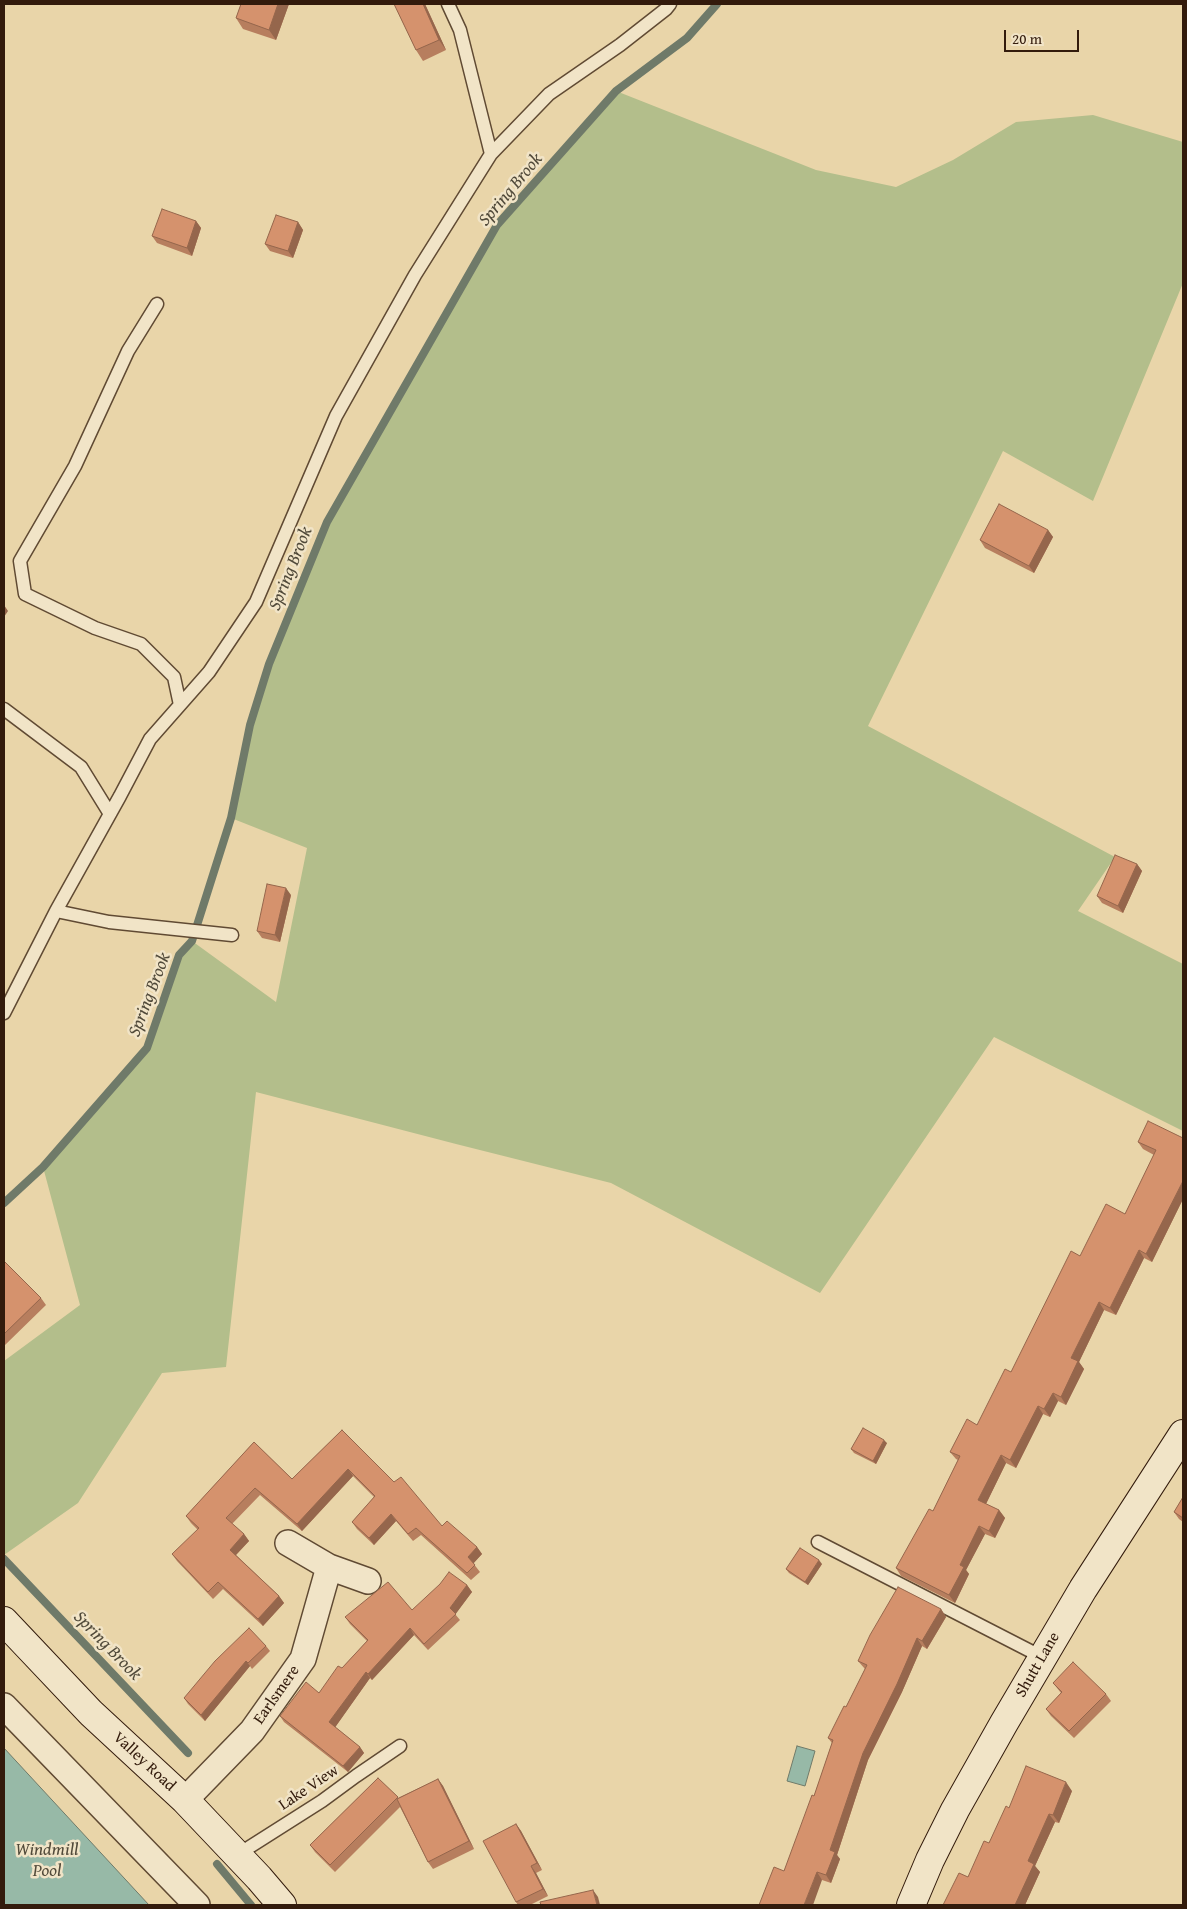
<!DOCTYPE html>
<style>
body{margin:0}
#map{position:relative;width:1187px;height:1909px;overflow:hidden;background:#e9d5a9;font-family:"Gentium Book Plus",serif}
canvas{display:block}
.frame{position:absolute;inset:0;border:5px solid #331b0c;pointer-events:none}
.scale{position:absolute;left:1004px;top:30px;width:75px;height:22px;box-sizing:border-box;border:2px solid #331b0c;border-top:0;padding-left:6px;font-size:15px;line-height:18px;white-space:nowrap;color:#331b0c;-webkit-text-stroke:4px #f1e4c7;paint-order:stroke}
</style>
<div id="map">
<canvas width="1187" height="1909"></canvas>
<div class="frame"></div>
<div class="scale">20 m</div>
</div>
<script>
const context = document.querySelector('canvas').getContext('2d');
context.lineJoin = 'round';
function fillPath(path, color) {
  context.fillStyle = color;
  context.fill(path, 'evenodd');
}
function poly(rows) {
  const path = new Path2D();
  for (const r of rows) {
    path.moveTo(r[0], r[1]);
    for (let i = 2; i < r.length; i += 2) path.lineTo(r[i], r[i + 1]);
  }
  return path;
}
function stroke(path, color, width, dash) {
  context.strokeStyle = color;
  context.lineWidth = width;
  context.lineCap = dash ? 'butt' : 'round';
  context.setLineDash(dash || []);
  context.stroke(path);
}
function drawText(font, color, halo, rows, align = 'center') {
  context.font = font + ' "Gentium Book Plus",serif';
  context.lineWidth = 5;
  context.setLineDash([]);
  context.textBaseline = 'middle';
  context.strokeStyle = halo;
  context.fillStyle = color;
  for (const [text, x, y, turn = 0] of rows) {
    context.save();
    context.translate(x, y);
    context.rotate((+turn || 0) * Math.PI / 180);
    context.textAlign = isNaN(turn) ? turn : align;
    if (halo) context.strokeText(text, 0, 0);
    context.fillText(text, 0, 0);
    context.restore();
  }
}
fillPath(poly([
 [616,91,816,170,896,187,953,160,1016,122,1093,115,1183,142,1183,283,1093,501,1003,451,868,726,1115,857,1078,911,1183,964,1183,1131,994,1037,820,1293,611,1183,456,1144,256,1092,226,1367,162,1373,78,1503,4,1555,4,1361,80,1305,43,1167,147,1048,179,955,192,941,276,1002,307,848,231,818,250,725,269,664,327,522,497,225]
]), '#b3be8b');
const water = poly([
 [797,1746,815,1751,805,1786,787,1781,797,1746],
 [4,1748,149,1905,4,1905,4,1748]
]);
fillPath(water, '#97b9a7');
stroke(water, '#6f7a69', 1);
stroke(poly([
 [4,1203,43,1167,147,1048,179,955,192,941,231,818,250,725,269,664,327,522,497,225,616,91,687,38,717,4],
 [4,1559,188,1753],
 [217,1864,251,1905]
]), '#6f7a69', 8);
const lane = poly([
 [491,154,549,94,620,45,666,9,670,4],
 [157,304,128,351,75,466,20,561,25,594,95,628,141,644,174,677,180,705],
 [4,709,81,767,110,814],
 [56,911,109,922,232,935],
 [4,1013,56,911,120,796,150,739,209,672,256,602,336,416,415,275,491,154,460,30,448,4],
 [818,1542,1042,1657],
 [237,1855,322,1801,356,1776,400,1746]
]);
const street = poly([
 [288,1543,329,1567,368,1581],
 [4,1706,197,1905],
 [185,1800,252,1731,303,1659,329,1567]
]);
const secondary = poly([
 [4,1621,91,1713,185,1800,259,1878,282,1905],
 [911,1905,930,1860,955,1810,1004,1723,1083,1589,1183,1434]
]);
stroke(lane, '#604a33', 15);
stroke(street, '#604a33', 28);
stroke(secondary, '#331b0c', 30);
stroke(lane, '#f1e4c7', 12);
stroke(street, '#f1e4c7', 25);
stroke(secondary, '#f1e4c7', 28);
fillPath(poly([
 [241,4,289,4,276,40,243,29,236,18],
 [394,4,425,4,446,50,423,61,416,50],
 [196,221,201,228,192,256,157,243,152,236],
 [298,222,303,230,293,258,270,251,265,244],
 [1048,530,1053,537,1034,573,985,548,980,540],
 [1137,864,1142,871,1123,913,1102,903,1097,896],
 [291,895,280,942,262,938,257,931],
 [1183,1138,1183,1199,1152,1262,1144,1258,1116,1315,1104,1310,1079,1362,1084,1369,1066,1405,1058,1401,1050,1417,1043,1414,1016,1468,1006,1463,986,1504,999,1510,1005,1518,995,1538,985,1534,966,1570,969,1574,955,1603,901,1576,896,1568,933,1511,958,1460,956,1459,950,1452,977,1425,1011,1372,1080,1256,1125,1214,1154,1155,1143,1149,1138,1142],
 [4,1261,41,1298,46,1305,4,1346],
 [342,1430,394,1482,442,1526,477,1547,482,1554,473,1563,480,1572,471,1580,421,1535,413,1541,396,1521,374,1545,357,1529,352,1522,374,1497,353,1476,302,1531,260,1495,232,1524,244,1534,249,1541,236,1555,279,1596,284,1603,263,1626,223,1589,213,1599,177,1561,172,1554,198,1530,191,1523,186,1516,254,1442,292,1479],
 [887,1443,876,1464,854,1453,851,1449],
 [1183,1497,1183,1522,1179,1519,1174,1512],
 [822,1564,808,1585,789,1573,786,1569],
 [467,1585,472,1592,455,1614,460,1620,428,1650,414,1635,372,1680,370,1678,335,1727,360,1747,364,1753,348,1772,284,1722,280,1716,319,1693,367,1641,350,1624,345,1617,412,1610],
 [941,1609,946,1617,927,1649,922,1646,902,1692,868,1760,837,1855,840,1859,831,1883,822,1880,784,1871,814,1796,832,1743,828,1738,846,1707,865,1669,858,1661],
 [266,1646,270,1651,252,1669,250,1666,205,1721,188,1704,184,1698],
 [1053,1683,1106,1694,1111,1701,1074,1738,1051,1716,1046,1709,1061,1693],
 [378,1778,398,1798,438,1779,443,1786,474,1849,433,1869,428,1862,400,1807,335,1872,315,1852,310,1845],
 [1072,1791,1059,1823,1055,1822,1035,1866,1040,1872,1025,1905,943,1905,968,1877,989,1843,1009,1808],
 [516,1824,521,1831,542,1870,536,1873,548,1896,530,1905,518,1905,516,1902]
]), '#b77e5e');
fillPath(poly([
 [278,4,289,4,276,40,269,30],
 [423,4,425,4,446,50,439,40],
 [196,221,201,228,192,256,187,248],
 [298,222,303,230,293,258,288,251],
 [1048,530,1053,537,1034,573,1029,566],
 [4,605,8,611,4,617],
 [1137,864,1142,871,1123,913,1118,906],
 [286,888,291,895,280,942,275,935],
 [1183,1181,1183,1199,1152,1262,1146,1254],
 [1139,1250,1144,1258,1116,1315,1110,1308],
 [1099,1302,1104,1310,1079,1362,1084,1369,1066,1405,1061,1397,1071,1358],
 [1053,1393,1058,1401,1050,1417,1044,1409],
 [1038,1406,1043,1414,1016,1468,1010,1460],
 [884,1440,887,1443,876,1464,873,1461],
 [1001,1455,1006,1463,984,1508,978,1500],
 [348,1469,353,1476,302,1531,297,1524],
 [999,1510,1005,1518,995,1538,989,1531],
 [391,1514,396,1521,374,1545,369,1538],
 [979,1526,985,1534,966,1570,969,1574,955,1603,949,1595,960,1565],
 [244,1534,249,1541,234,1557,230,1550],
 [477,1547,482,1554,473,1564,468,1557],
 [819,1560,822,1564,808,1585,805,1582],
 [467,1585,472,1592,455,1615,450,1608],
 [279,1596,284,1603,263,1626,258,1619],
 [941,1609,946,1617,927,1649,922,1641],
 [410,1628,414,1635,372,1680,368,1674],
 [917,1638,922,1646,902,1692,868,1760,837,1855,840,1859,831,1883,826,1875,830,1850,863,1753],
 [246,1661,250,1666,205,1721,201,1715],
 [366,1672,370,1678,334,1729,329,1722],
 [360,1747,364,1753,348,1772,343,1766],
 [438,1779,443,1786,474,1849,469,1841],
 [1066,1782,1072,1791,1059,1823,1053,1815],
 [1049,1814,1055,1822,1035,1866,1040,1872,1025,1905,1015,1905,1028,1861],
 [516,1824,521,1831,542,1870,537,1863],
 [531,1866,536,1873,548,1896,543,1889],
 [817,1872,822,1880,813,1905,804,1905],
 [593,1890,598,1897,600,1905,597,1905]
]), '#95664c');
const building = poly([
 [241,4,278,4,269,30,236,18,241,4],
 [394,4,423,4,439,40,416,50,394,4],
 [162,209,196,221,187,248,152,236,162,209],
 [276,215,298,222,288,251,265,244,276,215],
 [999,504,1048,530,1029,566,980,540,999,504],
 [1115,855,1137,864,1118,906,1097,896,1115,855],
 [267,884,286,888,275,935,257,931,267,884],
 [1148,1121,1183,1138,1183,1181,1146,1254,1139,1250,1110,1308,1099,1302,1071,1358,1078,1361,1061,1397,1053,1393,1044,1409,1038,1406,1010,1460,1001,1455,978,1500,999,1510,989,1531,979,1526,960,1565,964,1567,949,1595,896,1568,929,1509,933,1511,960,1456,950,1452,967,1419,977,1425,1005,1369,1011,1372,1071,1251,1080,1256,1106,1204,1125,1214,1156,1150,1138,1142,1148,1121],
 [4,1261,41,1298,4,1334,4,1261],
 [863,1428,884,1440,873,1461,851,1449,863,1428],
 [342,1430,394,1482,401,1477,442,1526,447,1521,477,1547,468,1557,475,1565,467,1573,416,1528,408,1534,391,1514,369,1538,352,1522,375,1496,348,1469,297,1524,255,1488,226,1518,244,1534,230,1550,279,1596,258,1619,218,1582,208,1592,172,1554,199,1528,186,1516,254,1442,292,1479,342,1430],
 [1183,1497,1183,1518,1174,1512,1183,1497],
 [800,1548,819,1560,805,1582,786,1569,800,1548],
 [449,1572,467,1585,450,1608,456,1614,424,1644,410,1628,368,1674,366,1672,329,1722,360,1747,343,1766,280,1716,306,1682,319,1693,338,1666,342,1668,368,1640,345,1617,388,1582,412,1610,440,1584,449,1572],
 [898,1587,941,1609,922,1641,917,1638,897,1684,863,1753,830,1850,835,1852,826,1875,817,1872,804,1905,759,1905,774,1867,784,1871,812,1795,814,1796,833,1740,828,1738,844,1706,846,1707,867,1665,858,1661,870,1635,898,1587],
 [249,1628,266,1646,248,1663,246,1661,201,1715,184,1698,215,1661,249,1628],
 [1073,1662,1106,1694,1069,1731,1046,1709,1062,1692,1053,1683,1073,1662],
 [1026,1766,1066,1782,1053,1815,1049,1814,1028,1861,1034,1864,1015,1905,943,1905,959,1873,968,1877,984,1841,989,1843,1006,1806,1009,1808,1026,1766],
 [378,1778,398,1797,330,1865,310,1845,378,1778],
 [438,1779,469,1841,428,1862,397,1799,438,1779],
 [516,1824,537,1863,531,1866,543,1889,516,1902,483,1841,516,1824],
 [593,1890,597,1905,541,1905,540,1902,593,1890]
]);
fillPath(building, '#d5926d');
stroke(building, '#95664c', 1);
drawText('16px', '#331b0c', '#f1e4c7', [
 ["Shutt Lane",1038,1665,-60],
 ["Earlsmere",277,1695,-55],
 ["Valley Road",144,1762,43],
 ["Lake View",309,1788,-34]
]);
drawText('italic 18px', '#514a3a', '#f1e4c7', [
 ["Spring Brook",511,190,-50],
 ["Spring Brook",291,569,-68],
 ["Spring Brook",150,995,-69],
 ["Spring Brook",107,1646,46],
 ["Windmill",47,1850],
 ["Pool",47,1871]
]);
</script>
